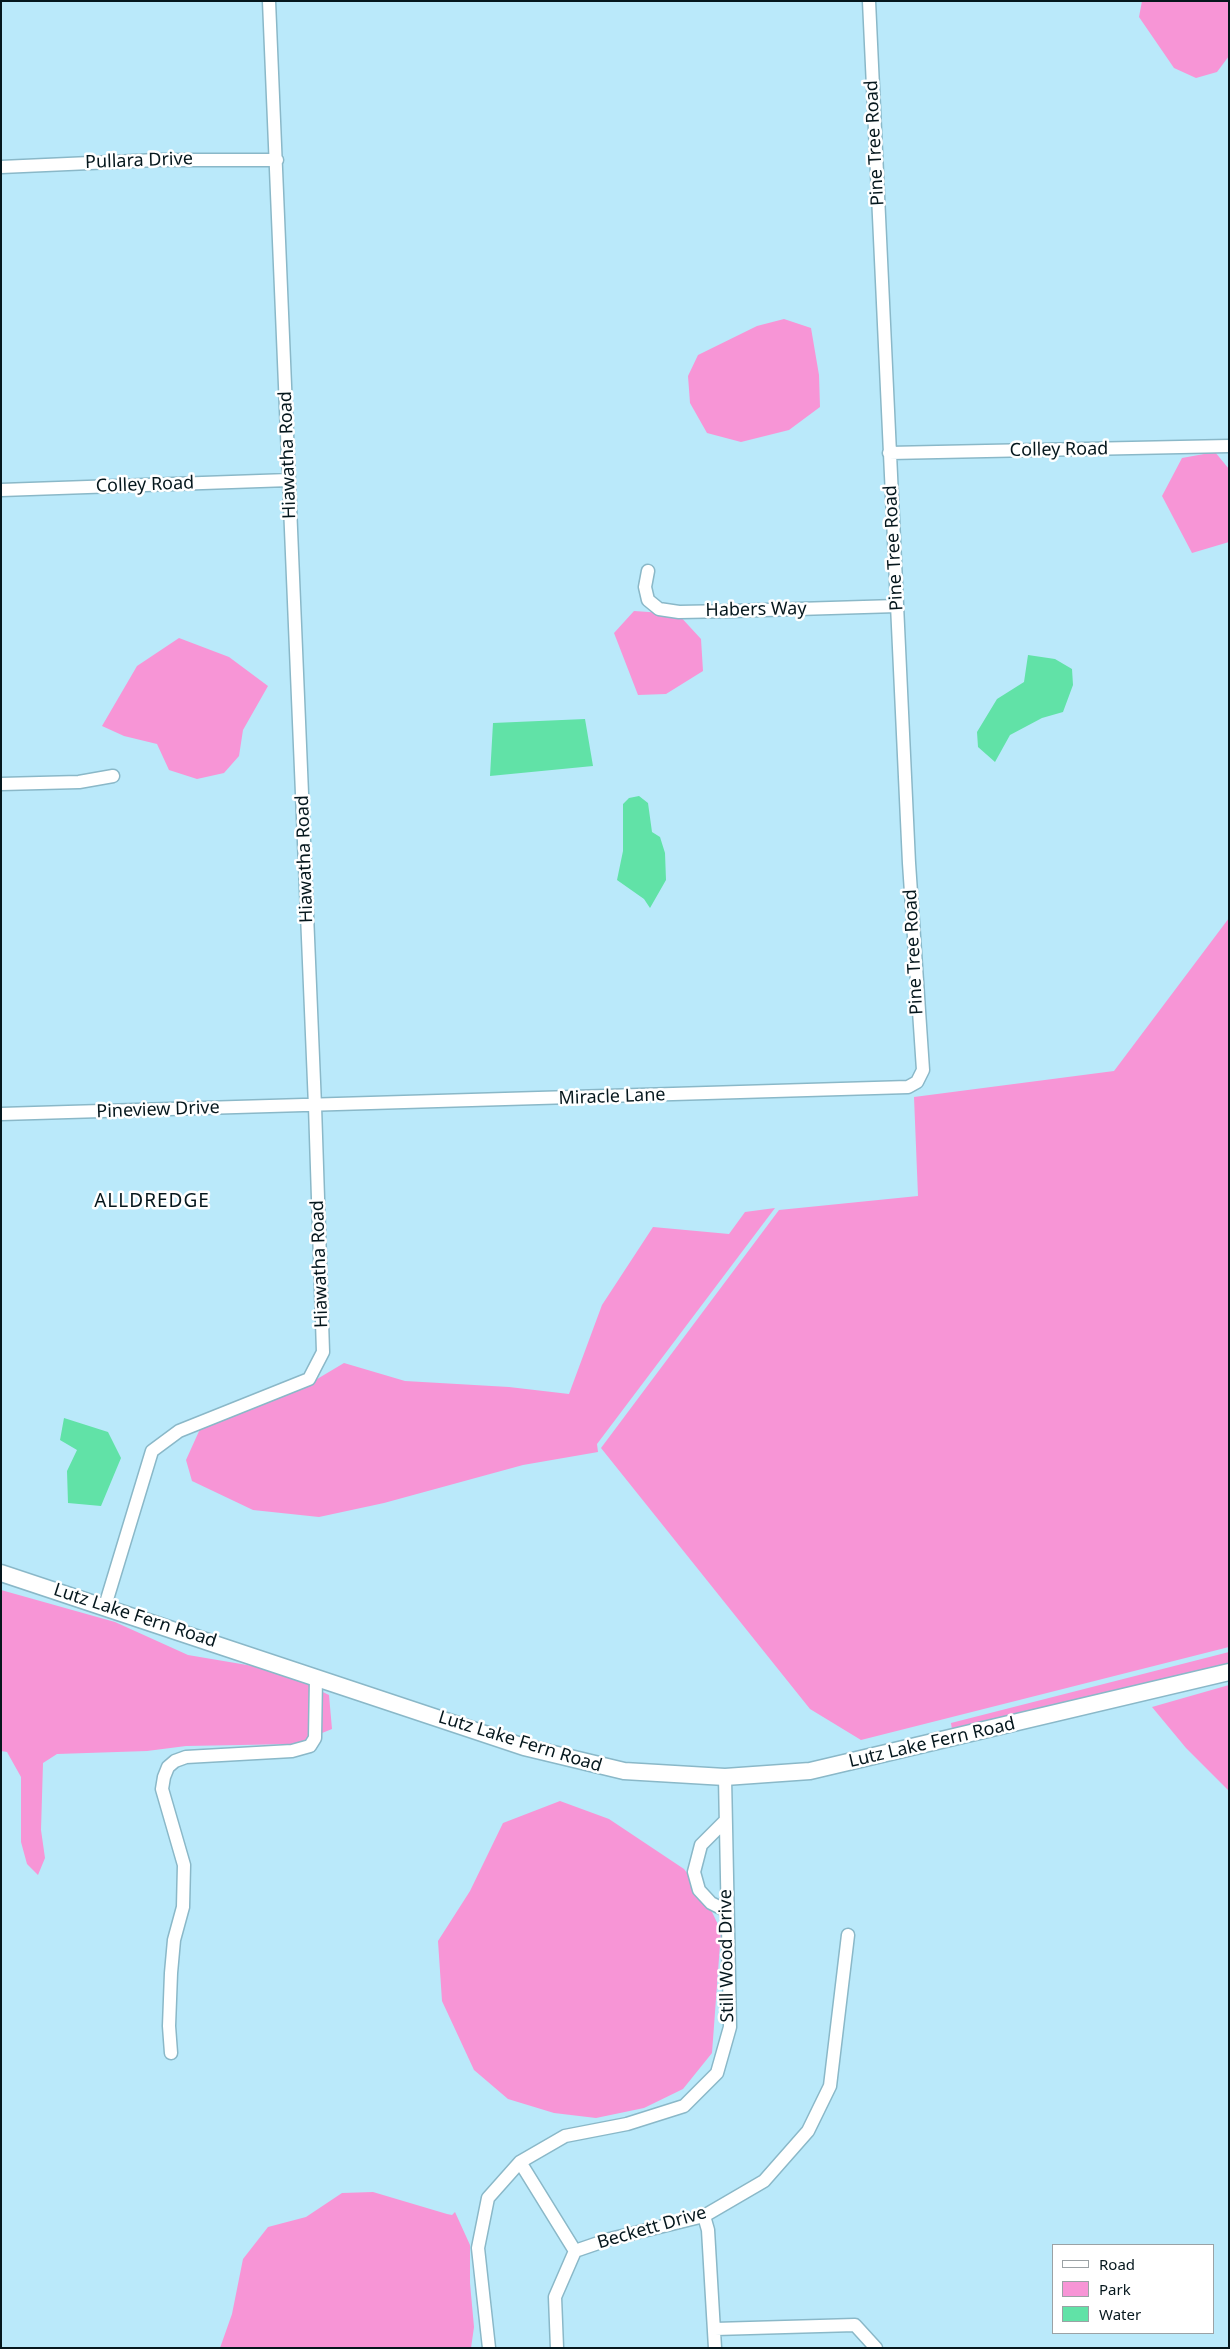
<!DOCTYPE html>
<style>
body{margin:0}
#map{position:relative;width:1230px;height:2349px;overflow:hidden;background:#bae9fa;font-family:"Noto Sans",sans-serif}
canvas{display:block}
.frame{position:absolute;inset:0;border:2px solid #05171d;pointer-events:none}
.legend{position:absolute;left:1052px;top:2244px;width:162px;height:90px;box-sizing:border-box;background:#fff;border:1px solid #9ba2a5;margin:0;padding:6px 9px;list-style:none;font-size:15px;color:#05171d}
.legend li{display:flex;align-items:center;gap:10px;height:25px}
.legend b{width:25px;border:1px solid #9ba2a5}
</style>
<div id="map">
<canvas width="1230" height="2349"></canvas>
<div class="frame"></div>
<ul class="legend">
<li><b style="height:6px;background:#fff"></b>Road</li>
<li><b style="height:14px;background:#f795d6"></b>Park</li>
<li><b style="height:14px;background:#61e2a7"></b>Water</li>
</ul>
</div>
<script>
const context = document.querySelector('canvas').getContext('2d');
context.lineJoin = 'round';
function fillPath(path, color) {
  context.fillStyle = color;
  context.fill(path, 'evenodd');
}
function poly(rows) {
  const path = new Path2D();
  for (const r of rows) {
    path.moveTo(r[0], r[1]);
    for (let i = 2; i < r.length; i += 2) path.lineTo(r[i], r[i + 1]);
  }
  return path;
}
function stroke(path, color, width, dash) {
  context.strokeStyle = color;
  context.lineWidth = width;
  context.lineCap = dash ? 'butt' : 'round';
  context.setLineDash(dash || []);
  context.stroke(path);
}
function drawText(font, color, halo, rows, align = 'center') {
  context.font = font + ' "Noto Sans",sans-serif';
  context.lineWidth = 5;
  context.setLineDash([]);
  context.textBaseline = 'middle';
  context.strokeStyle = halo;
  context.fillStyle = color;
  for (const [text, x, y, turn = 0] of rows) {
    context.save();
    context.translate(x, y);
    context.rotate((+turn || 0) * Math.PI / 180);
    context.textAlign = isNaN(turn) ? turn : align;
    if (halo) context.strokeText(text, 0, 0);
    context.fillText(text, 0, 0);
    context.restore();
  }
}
fillPath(poly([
 [1142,1,1229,1,1229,56,1217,72,1196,78,1174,68,1139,17],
 [784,319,811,328,819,375,820,407,789,430,741,442,707,433,690,403,688,376,698,355,757,326],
 [1215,452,1229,469,1229,542,1192,553,1162,496,1182,458],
 [634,611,678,614,701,639,703,671,666,694,638,695,614,633],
 [179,638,229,657,268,686,243,730,239,756,224,773,197,779,169,770,157,744,124,736,102,726,137,666],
 [1229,918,1229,1647,861,1740,810,1709,601,1448,779,1210,918,1196,914,1097,1114,1071],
 [775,1208,597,1444,598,1452,523,1465,384,1503,319,1517,253,1510,192,1481,186,1460,200,1429,297,1391,344,1363,405,1381,509,1387,569,1394,602,1305,653,1227,729,1234,745,1212],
 [1,1590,115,1622,188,1655,253,1666,298,1680,329,1695,332,1729,295,1744,186,1746,147,1751,57,1754,43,1763,41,1830,45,1858,38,1875,27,1864,21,1842,21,1777,7,1752,1,1751],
 [1229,1652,1229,1666,952,1730,951,1723],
 [1229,1685,1229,1791,1186,1748,1152,1707],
 [560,1801,609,1819,684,1869,704,1895,721,1931,712,2053,683,2089,644,2108,596,2118,554,2113,508,2099,474,2070,442,2001,438,1941,470,1891,503,1823],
 [373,2192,447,2214,452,2215,455,2212,470,2245,470,2283,474,2327,471,2348,220,2348,232,2314,243,2259,268,2227,306,2217,342,2193]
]), '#f795d6');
fillPath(poly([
 [1028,655,1055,659,1072,669,1073,685,1063,712,1042,718,1010,735,995,762,978,747,977,732,997,699,1024,682],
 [585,719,593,766,490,776,493,723],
 [639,796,648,803,652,832,660,837,665,853,666,880,650,908,644,899,617,880,623,851,623,804,629,798],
 [64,1418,108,1432,121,1458,101,1506,68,1503,67,1471,77,1450,60,1440]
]), '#61e2a7');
const street = poly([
 [1,167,157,160,277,160],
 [889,453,1229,446],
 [1,490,289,480],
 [648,571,645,587,648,600,659,609,679,612,731,611,897,606],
 [1,784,79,782,113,776],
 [1,1114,908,1087,917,1082,923,1070,909,863,869,1],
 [105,1606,152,1451,179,1431,309,1379,323,1352,315,1106,269,1],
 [725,1821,701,1845,694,1872,699,1890,711,1903,727,1911],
 [171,2053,169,2026,171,1973,174,1940,183,1907,184,1865,162,1789,164,1777,168,1767,175,1761,186,1757,292,1751,310,1746,315,1738,316,1677],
 [520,2162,575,2251],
 [704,2216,708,2230,715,2348],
 [715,2329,855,2325,876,2348],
 [489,2348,478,2248,488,2198,520,2162,565,2136,627,2124,684,2106,717,2073,730,2027,725,1777],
 [557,2348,555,2297,575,2251,610,2239,704,2216,764,2181,808,2131,830,2086,848,1935]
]);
const secondary = poly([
 [1,1573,524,1747,624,1771,725,1777,810,1771,1229,1672]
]);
stroke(street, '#8ab8c8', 15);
stroke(secondary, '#8ab8c8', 19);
stroke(street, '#fff', 12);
stroke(secondary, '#fff', 16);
drawText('18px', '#05171d', '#fff', [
 ["Pine Tree Road",875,143,-93],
 ["Pullara Drive",139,161,-2],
 ["Colley Road",1059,450,-1],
 ["Hiawatha Road",288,455,-92],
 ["Colley Road",145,485,-2],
 ["Pine Tree Road",894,548,-93],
 ["Habers Way",756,610,-1],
 ["Hiawatha Road",305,859,-92],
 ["Pine Tree Road",914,952,-93],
 ["Miracle Lane",612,1097,-2],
 ["Pineview Drive",158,1110,-2],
 ["Hiawatha Road",320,1264,-92],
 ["Lutz Lake Fern Road",135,1616,18],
 ["Lutz Lake Fern Road",520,1742,17],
 ["Lutz Lake Fern Road",932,1743,-13],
 ["Still Wood Drive",727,1956,-91],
 ["Beckett Drive",652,2228,-16]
]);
context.letterSpacing = '1px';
drawText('19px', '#05171d', '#fff', [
 ["ALLDREDGE",152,1202]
]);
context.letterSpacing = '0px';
</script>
